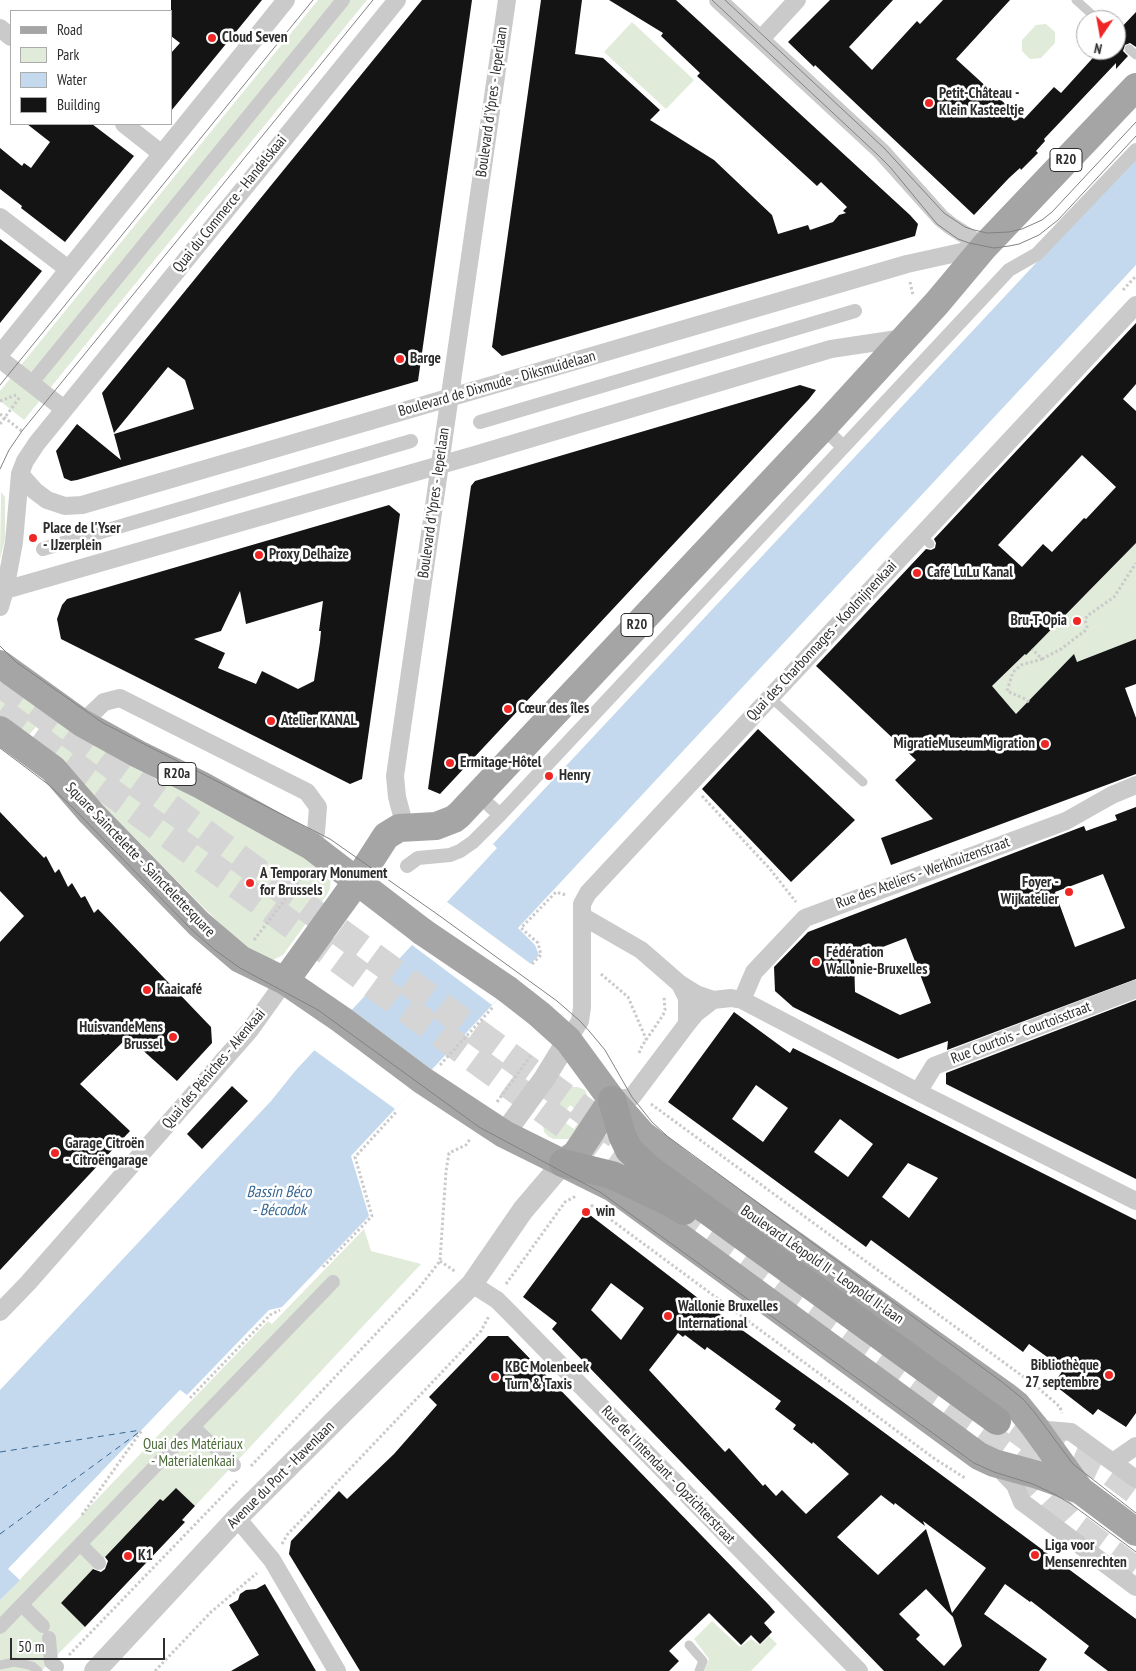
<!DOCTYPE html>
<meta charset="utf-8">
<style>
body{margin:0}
#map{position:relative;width:1136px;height:1671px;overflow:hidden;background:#fff;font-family:"PT Sans Narrow",sans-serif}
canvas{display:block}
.legend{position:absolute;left:10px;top:10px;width:162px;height:115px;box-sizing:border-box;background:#fff;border:1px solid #ababab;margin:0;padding:6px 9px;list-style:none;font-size:15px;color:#2d2d2d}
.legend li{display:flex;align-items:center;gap:10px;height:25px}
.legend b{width:25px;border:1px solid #ababab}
.north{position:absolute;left:1076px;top:10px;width:50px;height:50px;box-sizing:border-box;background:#fff;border:1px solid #ababab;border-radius:50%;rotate:192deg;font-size:14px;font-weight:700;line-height:20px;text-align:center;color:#2d2d2d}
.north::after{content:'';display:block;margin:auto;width:18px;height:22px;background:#ee2725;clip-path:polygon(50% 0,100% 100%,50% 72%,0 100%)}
.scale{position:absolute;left:10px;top:1638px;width:155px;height:22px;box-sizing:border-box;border:2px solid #2d2d2d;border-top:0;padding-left:6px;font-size:15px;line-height:18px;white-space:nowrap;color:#2d2d2d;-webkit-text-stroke:4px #fff;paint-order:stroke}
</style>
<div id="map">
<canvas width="1136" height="1671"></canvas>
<ul class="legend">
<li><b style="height:6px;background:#a5a5a5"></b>Road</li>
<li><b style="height:14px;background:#e1ebd9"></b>Park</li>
<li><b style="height:14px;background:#c4d9ed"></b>Water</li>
<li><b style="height:14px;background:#141414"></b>Building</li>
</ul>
<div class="north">N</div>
<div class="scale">50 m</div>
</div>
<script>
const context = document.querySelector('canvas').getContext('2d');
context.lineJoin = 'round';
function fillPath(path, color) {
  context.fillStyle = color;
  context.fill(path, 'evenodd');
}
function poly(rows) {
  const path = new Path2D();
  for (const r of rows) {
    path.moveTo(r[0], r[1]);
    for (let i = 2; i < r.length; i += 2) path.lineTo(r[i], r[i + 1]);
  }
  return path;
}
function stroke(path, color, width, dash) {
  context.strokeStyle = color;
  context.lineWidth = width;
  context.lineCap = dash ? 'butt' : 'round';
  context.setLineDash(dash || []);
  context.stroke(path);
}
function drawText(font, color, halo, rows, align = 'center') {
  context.font = font + ' "PT Sans Narrow",sans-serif';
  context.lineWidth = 5;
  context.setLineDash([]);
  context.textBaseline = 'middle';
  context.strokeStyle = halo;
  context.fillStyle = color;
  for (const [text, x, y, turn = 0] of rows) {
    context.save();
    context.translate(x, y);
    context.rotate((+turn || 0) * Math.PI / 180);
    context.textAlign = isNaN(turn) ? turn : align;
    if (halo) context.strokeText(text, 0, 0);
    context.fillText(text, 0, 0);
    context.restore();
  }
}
fillPath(poly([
 [318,0,367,0,24,420,0,401,0,391],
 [632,22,694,80,666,109,604,52],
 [1046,24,1055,32,1055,43,1041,58,1030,59,1022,51,1022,40,1036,25],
 [1,492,5,497,5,539,0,559],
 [1136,543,1136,639,1077,662,1074,655,1016,714,1004,700,981,697,1069,612],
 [0,678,293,846,331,878,330,888,328,893,283,955,273,960,253,952,236,939,202,906,88,790,42,750,46,744,36,736,40,730,36,727,26,738,0,718],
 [570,1087,578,1087,585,1090,599,1122,585,1141,569,1139,553,1139,548,1136,544,1132,543,1124,545,1120,565,1093],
 [570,1105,583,1115,574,1129,560,1119],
 [364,1229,371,1251,421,1264,195,1506,176,1488,163,1501,160,1499,61,1603,85,1627,41,1671,0,1671,0,1600,268,1321,272,1324],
 [712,1621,740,1647,751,1639,760,1645,769,1636,777,1644,751,1671,704,1671,709,1659,694,1639]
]), '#e1ebd9');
fillPath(poly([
 [1136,156,1136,265,518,928,535,945,539,955,351,1156,369,1216,282,1307,269,1310,187,1395,180,1390,142,1430,9,1568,20,1580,0,1600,0,1390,271,1101,296,1070,412,945,447,902,497,848,493,844]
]), '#c4d9ed');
fillPath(poly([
 [447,902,531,964,492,1005,412,945],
 [352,1010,432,1070,395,1109,314,1050],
 [180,1390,189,1397,186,1398,180,1393,12,1569,21,1578,20,1580,8,1569]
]), '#fff');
stroke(poly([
 [0,1452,141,1430],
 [0,1534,142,1430]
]), '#376793', 1, [6, 5]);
fillPath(poly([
 [171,0,262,0,171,111,171,53,180,43,171,36],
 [422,0,472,0,418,381,77,480,71,481,64,478,56,451,77,424,121,460,114,434,194,409,185,380,168,367,114,433,102,393],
 [541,0,582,0,575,54,603,58,660,110,650,120,714,160,772,215,778,234,808,225,810,230,833,222,839,215,846,213,843,211,847,207,821,182,817,186,697,76,700,73,661,36,663,33,609,0,676,0,910,215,918,224,915,236,502,356,492,347],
 [830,0,893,0,849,47,872,70,917,21,920,24,943,0,1010,0,956,59,1013,111,1014,110,1024,119,1054,87,1061,93,1100,50,1116,50,1116,33,1136,12,1136,47,1130,43,1125,45,1123,51,1128,56,1116,69,1116,63,1044,139,1045,141,1036,151,1038,153,1021,170,1020,168,1009,178,974,215,815,65,814,67,788,42],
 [27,124,92,124,134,156,65,242,21,208,22,206,0,189,0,148,22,166,24,163,31,168,50,142],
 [0,239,42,271,0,323],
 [1136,323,1136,384,1123,399,1136,411,1136,543,1032,649,1026,655,1025,654,992,686,1016,714,1074,654,1077,662,1136,639,1136,684,1125,688,1136,718,1136,774,891,865,881,838,933,819,895,780,916,760,816,666,926,549,931,550,935,548,936,543,934,539],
 [1082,455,1116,487,1086,519,1084,518,1052,552,1043,544,1022,567,998,545],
 [800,385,816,390,809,399,440,794,428,789,471,486,475,481],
 [389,505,400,514,362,779,350,784,61,639,57,619,62,605,67,599],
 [240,591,246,624,323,601,319,631,321,631,320,642,314,681,298,689,262,671,256,684,218,668,225,653,194,639,221,631],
 [758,729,855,820,791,882,702,789],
 [1136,807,1136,979,947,1050,948,1041,898,1059,793,1007,775,991,774,967,808,932,1084,826,1086,831,1117,820,1115,815],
 [1103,874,1125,928,1075,947,1055,892],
 [906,938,931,1003,900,1015,855,992,854,958],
 [0,812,44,858,46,856,55,873,59,869,68,887,72,883,81,898,85,896,94,913,98,909,211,1027,212,1043,177,1081,128,1037,80,1084,130,1131,0,1270,0,942,24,916,0,891],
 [1136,1000,1136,1179,946,1084,946,1073],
 [734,1012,790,1053,793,1048,1136,1220,1136,1413,1126,1427,1098,1409,1093,1415,1053,1384,1064,1369,1029,1344,1023,1352,871,1240,866,1247,668,1102],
 [756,1085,788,1108,763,1142,732,1119],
 [840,1119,873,1144,848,1177,814,1152],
 [908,1163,938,1178,909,1218,882,1197],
 [232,1086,248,1101,202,1149,187,1134],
 [586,1212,707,1305,843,1402,1136,1619,1136,1671,1108,1671,1084,1653,1089,1646,1031,1601,1030,1602,1005,1584,984,1614,1047,1659,1039,1671,884,1671,552,1329,557,1323,523,1297],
 [611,1283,644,1308,621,1340,591,1310],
 [678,1333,683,1337,685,1335,705,1350,707,1347,781,1401,775,1409,796,1425,793,1429,812,1444,813,1442,849,1474,806,1514,782,1490,776,1496,765,1484,763,1486,729,1448,725,1452,649,1370],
 [881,1495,894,1505,895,1503,925,1526,923,1521,986,1568,952,1613,926,1529,878,1575,837,1537],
 [926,1589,953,1617,962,1646,944,1666,916,1639,920,1635,899,1614],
 [488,1336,508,1336,768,1604,775,1612,764,1623,772,1632,760,1644,751,1635,741,1645,709,1613,669,1651,679,1661,669,1671,360,1671,289,1554,291,1541,339,1491,347,1499,394,1454,437,1405,429,1397],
 [176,1488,195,1506,182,1520,185,1522,85,1627,61,1603,93,1569,101,1572,105,1569,108,1561,105,1557,160,1499,163,1501],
 [265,1584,316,1671,231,1671,259,1655,229,1605,238,1600,240,1594,246,1590,256,1589]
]), '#141414');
stroke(poly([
 [0,683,617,1135],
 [0,711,1043,1476],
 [980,1402,1052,1455],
 [1036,1438,1078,1456,1109,1471,1136,1491],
 [1020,1468,1071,1523,1136,1571]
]), '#d5d5d5', 28, [28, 14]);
stroke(poly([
 [910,282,913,295],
 [1123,290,1136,276],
 [0,401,16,395],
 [0,414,23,432],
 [0,424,20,397],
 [1042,659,1061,649,1086,630,1087,627,1085,620,1087,616,1114,597,1136,563],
 [1029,702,1025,699,1007,691,1013,672,1021,665,1042,659,1032,649],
 [702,796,770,869,796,902],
 [254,940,307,871],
 [532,964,541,955,538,943,521,928,556,892,566,895],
 [601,974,628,997,647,1041],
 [639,1053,642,1046,663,1015,665,1010,664,997],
 [440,1065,493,1007],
 [497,1102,532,1054],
 [651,1104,1036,1386,1060,1407,1062,1413],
 [591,1205,935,1459,965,1478],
 [440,1261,456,1272],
 [323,1267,372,1216,355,1157,397,1111],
 [506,1284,565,1202,576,1196],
 [190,1398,270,1315,280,1310],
 [251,1466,419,1288,440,1261,446,1171,449,1153,466,1145,470,1139],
 [82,1515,142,1430],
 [282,1544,287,1535,481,1331,489,1316],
 [69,1655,237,1481],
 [155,1671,211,1612,257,1573]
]), '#cacaca', 3, [2.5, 2.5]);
stroke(poly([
 [1076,0,1098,20],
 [1129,49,1136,55],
 [921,535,930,544],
 [770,697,863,782],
 [689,1645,703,1661,699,1671],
 [0,1665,14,1662,24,1664,32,1666,38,1671]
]), '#cacaca', 9);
stroke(poly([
 [34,380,343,0],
 [480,422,855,311],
 [833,437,843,447],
 [43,549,411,441],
 [489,805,500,815],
 [407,866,418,858,450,855,460,851,473,842,500,815,1009,270,1037,254,1136,150],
 [193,1427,234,1465],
 [80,1544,99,1563],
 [22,1605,43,1626],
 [0,1627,333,1282],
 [49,1638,51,1662,57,1667]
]), '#cacaca', 14);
stroke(poly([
 [718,0,881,151,941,218,951,226,984,247],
 [0,28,11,37],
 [761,39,797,0],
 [124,124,162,154],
 [0,217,68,269],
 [0,354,286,0],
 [0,359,64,409],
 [20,474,35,491,47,500,65,506,82,505,907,264,984,247],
 [5,590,475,455,831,349,904,338],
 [0,607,5,590,14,542,20,474,25,461,37,443,397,0],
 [82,723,104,702,120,698,307,792,318,807,316,832,311,846],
 [405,827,397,797,395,776,507,0],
 [582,916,641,950,680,984,687,998,687,1024],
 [680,984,696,994,713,1000,731,998,742,1000,918,1092,1136,1201],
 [742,1000,754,972,805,918,1066,821,1112,795,1136,785],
 [568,1040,580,1021,582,1007,582,904,588,893,1136,305],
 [918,1092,934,1066,1136,989],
 [612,1100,632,1097,687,1024,696,1013,713,1000],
 [472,1284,497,1300,510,1313,859,1671],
 [0,1312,28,1283,250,1030,285,981],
 [1034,1426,1048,1430,1071,1432,1136,1479],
 [1113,1462,1136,1446],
 [996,1465,1015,1485,1022,1502,1136,1587],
 [237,1518,272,1560,337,1671]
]), '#cacaca', 18);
stroke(poly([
 [504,1134,544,1079,568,1040],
 [95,1671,237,1518,472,1284,523,1210,563,1163]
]), '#cacaca', 22);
stroke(poly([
 [0,664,82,723,138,754,201,785,311,846,423,932],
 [0,730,53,769,91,813,199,924,240,959,285,981,342,1020,422,1080,504,1134,613,1188,979,1456,994,1463,1038,1475,1080,1490],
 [285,981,357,881,386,836,399,828,436,826,454,819,459,815,829,421,937,303,984,247,1136,87],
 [507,989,539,1014,568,1040,612,1100,642,1134,686,1168,1007,1397,1017,1405,1034,1426,1080,1490,1136,1532],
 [563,1163,576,1154,612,1100]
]), '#a5a5a5', 28);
stroke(poly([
 [612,1100,622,1135,629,1150,647,1167,997,1421],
 [563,1163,612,1175,671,1203,684,1211]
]), '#9c9c9c', 28);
stroke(poly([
 [712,0,878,155,890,167,937,224,958,239,969,243,994,248,1009,246,1019,244,1039,235,1058,220,1136,136],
 [725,0,884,148,944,213,965,227,974,230,987,233,1009,232,1022,229,1042,220,1052,212,1136,122],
 [0,385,313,0],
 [0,469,9,450,22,431,373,0],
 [0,646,16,662,103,723,330,839,437,914,557,1001,580,1021,590,1032,605,1050,632,1097,652,1122,667,1136,1002,1382,1023,1399,1035,1413,1073,1464,1136,1513],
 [0,748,49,785,73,808,192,930,215,950,240,968,318,1010,479,1127,600,1192,974,1463,994,1472,1033,1484,1054,1494,1071,1504,1136,1552]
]), '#828282', 1);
stroke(poly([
 [423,932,507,989]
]), '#a5a5a5', 28);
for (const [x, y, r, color] of [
 [212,38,5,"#ee2725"],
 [929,103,5,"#ee2725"],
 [400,359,5,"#ee2725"],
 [33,538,5,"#ee2725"],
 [259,555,5,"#ee2725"],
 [917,573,5,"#ee2725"],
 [1077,621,5,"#ee2725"],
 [508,709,5,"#ee2725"],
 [271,721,5,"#ee2725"],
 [1045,744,5,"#ee2725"],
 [450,763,5,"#ee2725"],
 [549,776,5,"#ee2725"],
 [250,883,5,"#ee2725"],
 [1069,892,5,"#ee2725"],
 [816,962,5,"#ee2725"],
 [147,990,5,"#ee2725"],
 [173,1037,5,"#ee2725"],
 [55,1153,5,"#ee2725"],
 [586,1212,5,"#ee2725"],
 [668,1316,5,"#ee2725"],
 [1109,1375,5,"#ee2725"],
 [495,1377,5,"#ee2725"],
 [1035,1555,5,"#ee2725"],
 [128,1556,5,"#ee2725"]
]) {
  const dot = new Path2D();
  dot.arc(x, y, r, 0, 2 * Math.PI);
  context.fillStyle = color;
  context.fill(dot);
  stroke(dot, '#fff', 2);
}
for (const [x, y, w] of [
 [1066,160,32],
 [637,625,32],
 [177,774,38]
]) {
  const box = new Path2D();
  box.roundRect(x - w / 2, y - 11.5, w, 23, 4);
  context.fillStyle = '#fff';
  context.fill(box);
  stroke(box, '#2d2d2d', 1);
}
drawText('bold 14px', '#2d2d2d', null, [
 ["R20",1066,160],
 ["R20",637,625],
 ["R20a",177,774]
]);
drawText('bold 15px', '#2d2d2d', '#fff', [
 ["Cloud Seven",222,38],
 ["Petit-Château -",939,94],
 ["Klein Kasteeltje",939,111],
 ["Barge",410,359],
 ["Place de l'Yser",43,529],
 ["- IJzerplein",43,546],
 ["Proxy Delhaize",269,555],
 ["Café LuLu Kanal",927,573],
 ["Bru-T-Opia",1067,621,"right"],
 ["Cœur des îles",518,709],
 ["Atelier KANAL",281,721],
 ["MigratieMuseumMigration",1035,744,"right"],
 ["Ermitage-Hôtel",460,763],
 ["Henry",559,776],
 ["A Temporary Monument",260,874],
 ["for Brussels",260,891],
 ["Foyer -",1059,883,"right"],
 ["Wijkatelier",1059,900,"right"],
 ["Fédération",826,953],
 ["Wallonie-Bruxelles",826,970],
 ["Kaaicafé",157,990],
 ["HuisvandeMens",163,1028,"right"],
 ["Brussel",163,1045,"right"],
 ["Garage Citroën",65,1144],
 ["- Citroëngarage",65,1161],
 ["win",596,1212],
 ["Wallonie Bruxelles",678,1307],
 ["International",678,1324],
 ["Bibliothèque",1099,1366,"right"],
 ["27 septembre",1099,1383,"right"],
 ["KBC Molenbeek",505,1368],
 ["Turn & Taxis",505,1385],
 ["Liga voor",1045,1546],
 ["Mensenrechten",1045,1563],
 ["K1",138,1556]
], 'left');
drawText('15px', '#2d2d2d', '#fff', [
 ["Boulevard d'Ypres - Ieperlaan",492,102,-82],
 ["Quai du Commerce - Handelskaai",230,204,-51],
 ["Boulevard de Dixmude - Diksmuidelaan",497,384,-16],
 ["Boulevard d'Ypres - Ieperlaan",434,503,-82],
 ["Quai des Charbonnages - Koolmijnenkaai",822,641,-47],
 ["Square Sainctelette - Sainctelettesquare",140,860,46],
 ["Rue des Ateliers - Werkhuizenstraat",923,873,-20],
 ["Rue Courtois - Courtoisstraat",1021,1033,-21],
 ["Quai des Péniches - Akenkaai",214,1069,-50],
 ["Boulevard Léopold II - Leopold II-laan",822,1265,35],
 ["Avenue du Port - Havenlaan",281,1475,-45],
 ["Rue de l'Intendant - Opzichterstraat",668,1475,46]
]);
drawText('15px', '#4b6a38', '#fff', [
 ["Quai des Matériaux",193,1445],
 ["- Materialenkaai",193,1462]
]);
drawText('italic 16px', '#376793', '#fff', [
 ["Bassin Béco",279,1192],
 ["- Bécodok",279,1210]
]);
</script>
